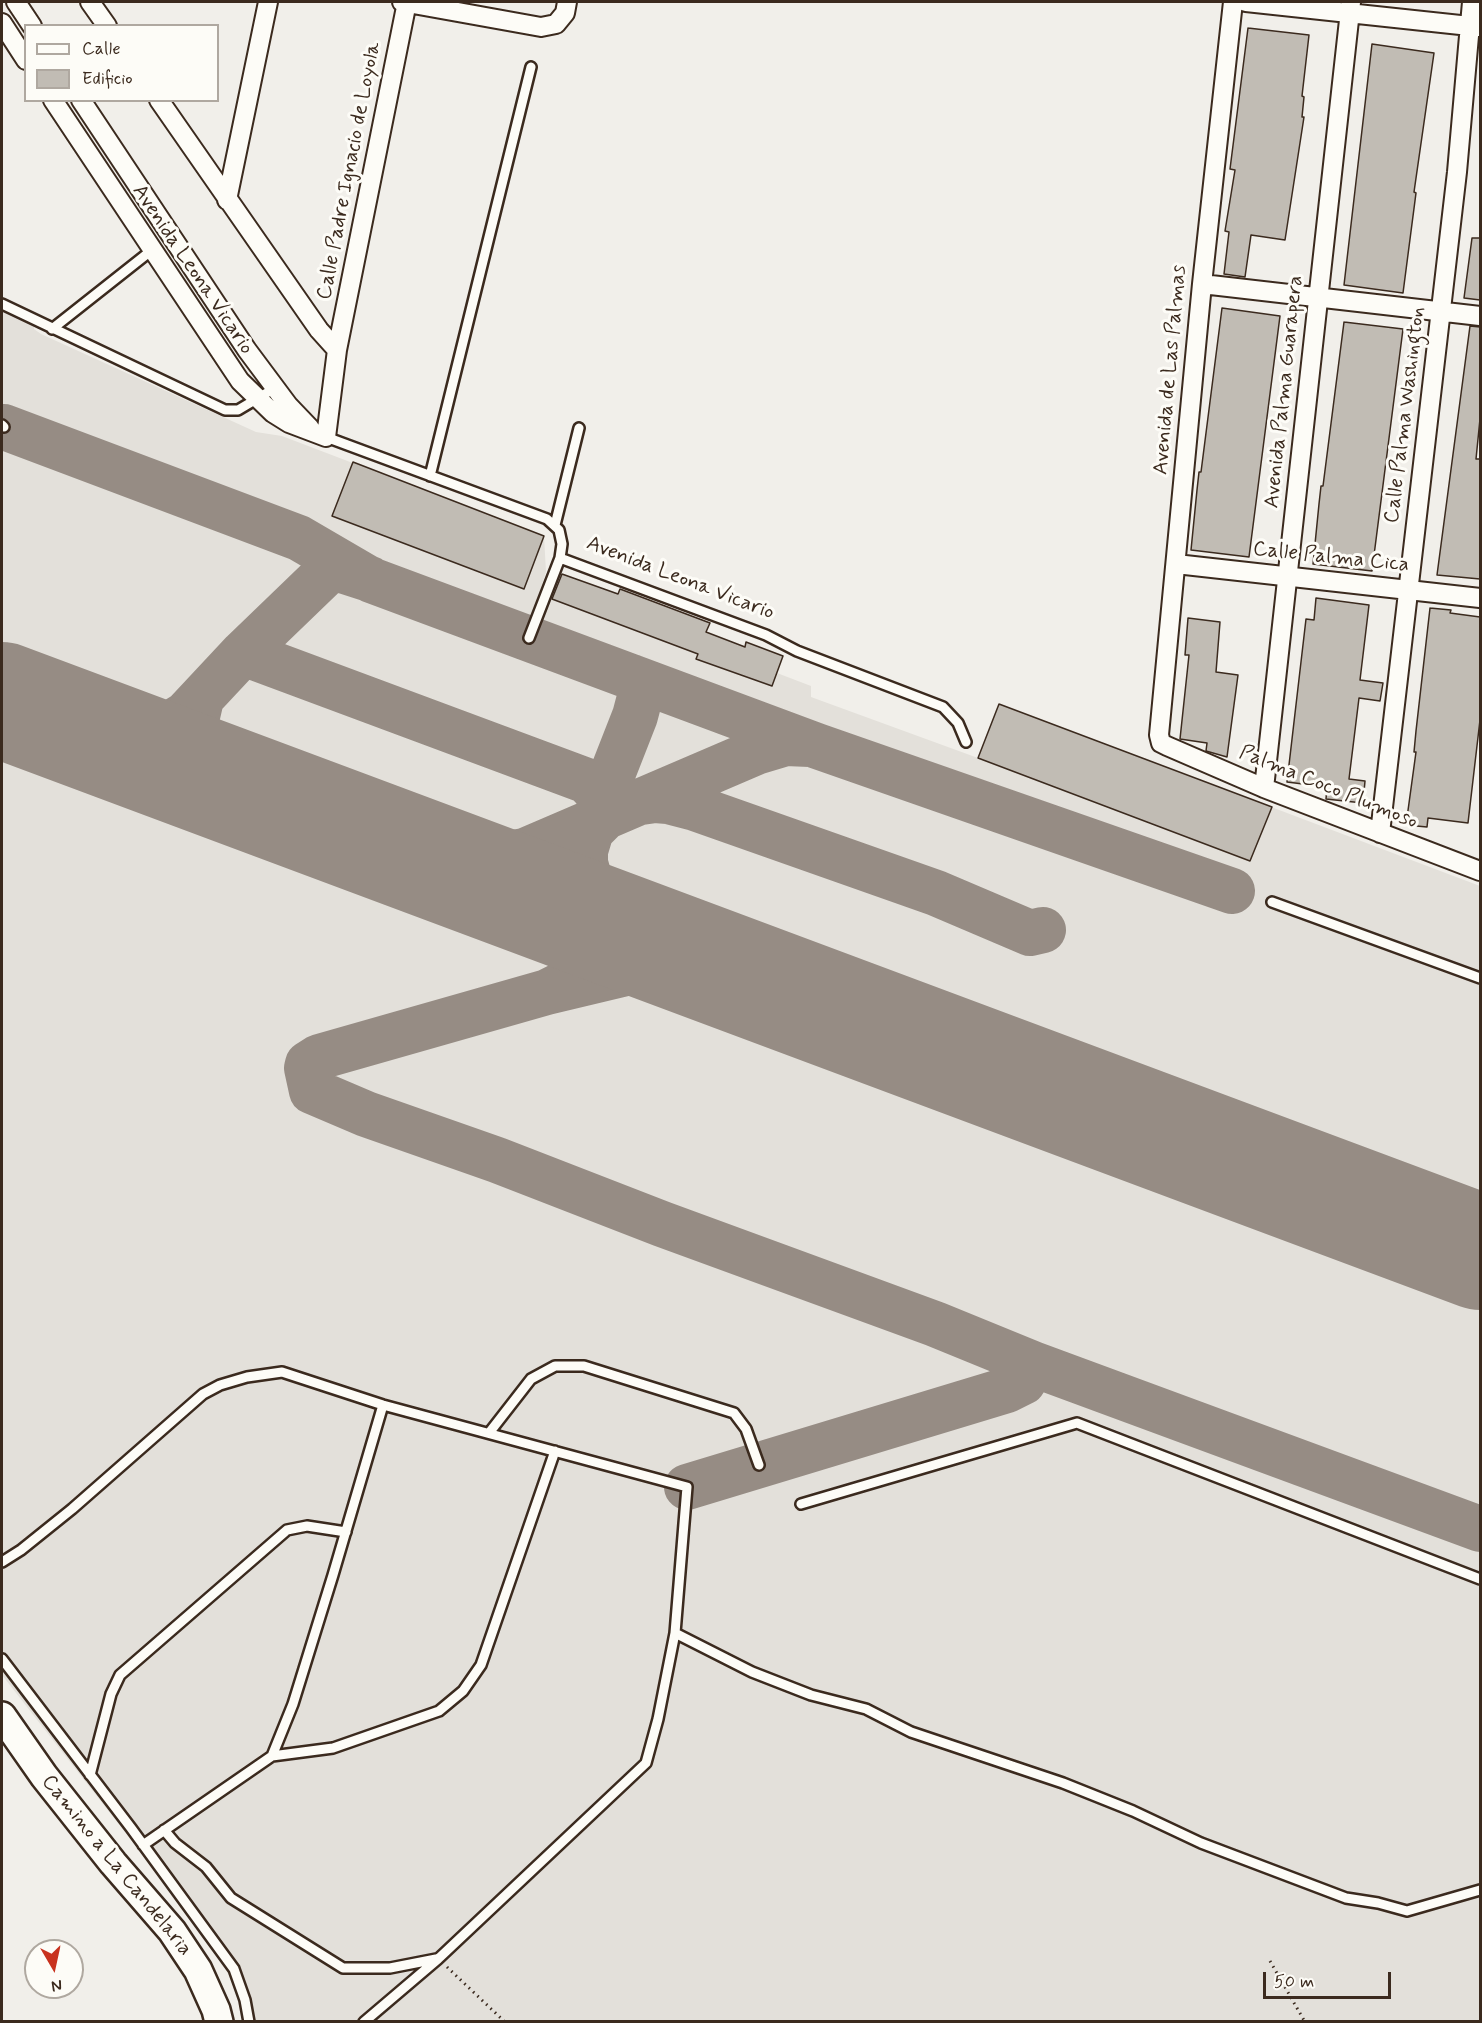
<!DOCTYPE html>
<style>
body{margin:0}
#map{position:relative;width:1482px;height:2023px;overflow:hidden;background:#f1efea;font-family:Mynerve,sans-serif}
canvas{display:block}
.frame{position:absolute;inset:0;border:3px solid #3b2a1e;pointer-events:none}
.legend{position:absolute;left:24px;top:24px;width:195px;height:78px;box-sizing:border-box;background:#fdfcf7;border:2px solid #afa8a0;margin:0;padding:8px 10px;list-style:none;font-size:18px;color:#3b2a1e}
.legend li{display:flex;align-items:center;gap:12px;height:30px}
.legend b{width:30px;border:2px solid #afa8a0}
.north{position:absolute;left:24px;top:1939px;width:60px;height:60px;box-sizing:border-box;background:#fdfcf7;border:2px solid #afa8a0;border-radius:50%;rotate:171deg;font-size:16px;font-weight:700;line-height:24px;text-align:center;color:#3b2a1e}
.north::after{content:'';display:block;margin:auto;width:21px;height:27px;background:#c8321e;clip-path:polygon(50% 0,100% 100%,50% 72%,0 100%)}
.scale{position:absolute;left:1263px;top:1972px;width:128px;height:27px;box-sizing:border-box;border:3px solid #3b2a1e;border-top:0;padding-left:8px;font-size:18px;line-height:21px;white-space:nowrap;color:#3b2a1e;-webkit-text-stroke:4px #fdfcf7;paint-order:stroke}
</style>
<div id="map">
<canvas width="1482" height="2023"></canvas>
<div class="frame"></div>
<ul class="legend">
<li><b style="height:8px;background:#fdfcf7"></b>Calle</li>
<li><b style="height:16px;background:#c1bcb4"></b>Edificio</li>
</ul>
<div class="north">N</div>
<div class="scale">50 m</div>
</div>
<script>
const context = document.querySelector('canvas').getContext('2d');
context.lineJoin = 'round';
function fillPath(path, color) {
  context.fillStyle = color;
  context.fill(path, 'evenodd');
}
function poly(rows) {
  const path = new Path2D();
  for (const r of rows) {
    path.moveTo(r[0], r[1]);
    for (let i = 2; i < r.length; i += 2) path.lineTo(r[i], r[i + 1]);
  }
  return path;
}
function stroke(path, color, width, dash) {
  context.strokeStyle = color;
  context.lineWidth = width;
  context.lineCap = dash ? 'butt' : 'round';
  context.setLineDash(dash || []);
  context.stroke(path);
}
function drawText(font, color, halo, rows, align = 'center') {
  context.font = font + ' Mynerve,sans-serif';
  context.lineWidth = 6;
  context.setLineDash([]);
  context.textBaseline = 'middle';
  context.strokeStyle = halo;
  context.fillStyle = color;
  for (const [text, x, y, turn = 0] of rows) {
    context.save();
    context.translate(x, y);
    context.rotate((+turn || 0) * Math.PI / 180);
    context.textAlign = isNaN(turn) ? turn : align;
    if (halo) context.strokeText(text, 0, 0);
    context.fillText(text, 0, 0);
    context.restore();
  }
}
fillPath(poly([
 [2,312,34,327,34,329,41,334,256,432,282,436,544,536,546,572,539,594,698,654,696,659,771,686,777,673,811,686,811,697,978,758,999,704,1480,886,1480,2021,242,2021,237,1996,224,1964,182,1905,2,1675]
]), '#e3e0da');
stroke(poly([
 [4,427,299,538,371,580,817,746,1232,891],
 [243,653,587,781,598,793,600,804,597,819],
 [201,699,195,725,196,735,200,751,215,771,249,792],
 [94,734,138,731,153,729,173,722,186,714,243,653,326,573,332,570,339,569,370,579],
 [634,803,655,800,668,801,695,808,936,893,1030,933,1043,930],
 [599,808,635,716,640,697,639,686,632,677],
 [608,814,591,831,585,851,585,863,592,888,607,906,626,917,764,967,791,993],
 [411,852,437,857,472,860,525,851,756,752,786,743,810,744],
 [539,899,554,909,568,923,575,937,577,957,571,975,561,985,547,992,319,1057,308,1064,307,1068,312,1091,366,1114,497,1160,662,1224,935,1324,1033,1364,1023,1382,1007,1390,687,1487],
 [547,992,660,965,700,964,725,969],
 [1033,1364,1480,1529]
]), '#968c84', 46);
stroke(poly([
 [2,700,1480,1252]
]), '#968c84', 116);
const building = poly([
 [1248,28,1309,35,1302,96,1304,97,1302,117,1304,117,1285,240,1251,235,1245,277,1224,274,1229,232,1225,231,1235,170,1230,169,1248,28],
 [1372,44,1434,53,1414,192,1416,193,1403,293,1344,285,1372,44],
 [1472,238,1480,238,1480,300,1464,298,1472,238],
 [1222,308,1280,316,1249,557,1191,550,1197,490,1199,472,1201,472,1222,308],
 [1344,322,1403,329,1372,571,1313,564,1319,504,1321,486,1323,486,1344,322],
 [1470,326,1480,327,1480,419,1476,459,1480,459,1480,579,1437,575,1470,326],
 [353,462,544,536,524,589,332,516,353,462],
 [562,574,618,594,620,589,710,623,706,632,745,647,746,642,783,656,772,686,696,659,698,654,552,599,562,574],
 [1316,598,1369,605,1360,680,1383,683,1380,701,1359,698,1349,779,1365,781,1363,803,1326,799,1327,787,1287,782,1306,619,1314,620,1316,598],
 [1430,608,1451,610,1450,613,1480,617,1480,720,1468,823,1428,818,1427,827,1406,825,1416,752,1414,752,1416,731,1430,608],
 [1188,618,1220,622,1216,672,1238,675,1227,757,1206,751,1207,743,1180,739,1189,655,1185,655,1188,618],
 [999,704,1272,807,1250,861,978,758,999,704]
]);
fillPath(building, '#c1bcb4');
stroke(building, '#3b2a1e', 1.5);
const lane = poly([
 [2,304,225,410,238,410,275,388],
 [52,329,152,250],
 [2,425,4,427],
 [326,437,547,519,559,530,562,544,560,558,766,635,797,651,943,707,958,723,966,742],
 [430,476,531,67],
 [555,525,579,428],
 [529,638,560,558],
 [1272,902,1480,978],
 [489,1433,531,1379,555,1366,584,1366,734,1413,746,1429,759,1465],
 [801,1504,1077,1423,1480,1579],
 [2,1562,21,1550,72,1509,203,1394,220,1385,247,1377,282,1372,383,1405,687,1487,675,1633,658,1719,646,1763,438,1959,364,2022],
 [675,1633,752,1672,811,1695,866,1709,911,1732,1063,1783,1133,1811,1201,1843,1346,1898,1378,1903,1407,1911,1480,1890],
 [2,1659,131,1828,234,1969,245,2000,249,2022],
 [272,1756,333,1748,439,1711,463,1691,481,1665,555,1451],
 [90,1775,111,1694,120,1675,287,1530,307,1526,346,1532],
 [164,1830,175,1843,206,1867,231,1898,343,1968,390,1968,436,1959],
 [143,1845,272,1756,293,1704,333,1575,383,1405]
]);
const street = poly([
 [16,2,32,26],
 [90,2,107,26],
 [402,2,541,27,556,24,565,13,567,2],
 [1233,2,1202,284,1159,735,1161,743,1167,746,1264,788,1480,871],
 [1246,2,1479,27],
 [2,23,26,60],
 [53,100,240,381,273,413,289,423,326,437,337,350,407,2],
 [81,100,247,350,288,405,310,428],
 [159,100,319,330,337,350],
 [227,200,268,2],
 [1202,284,1480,316],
 [1176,564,1480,598],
 [1264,788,1351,2],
 [1380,833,1457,172,1472,2]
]);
const secondary = poly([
 [2,1716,44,1776,113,1863,172,1931,198,1970,216,2010,219,2022]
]);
stroke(lane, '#3b2a1e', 14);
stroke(street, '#3b2a1e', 22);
stroke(secondary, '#3b2a1e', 32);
stroke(poly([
 [1270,1961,1305,2022],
 [447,1967,505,2022]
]), '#3b2a1e', 3, [1.5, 4.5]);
stroke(lane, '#fdfcf7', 9);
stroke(street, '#fdfcf7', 18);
stroke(secondary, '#fdfcf7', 27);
drawText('21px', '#3b2a1e', '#fdfcf7', [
 ["Calle Padre Ignacio de Loyola",350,171,-79],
 ["Avenida Leona Vicario",192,270,56],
 ["Avenida de Las Palmas",1171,370,-85],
 ["Avenida Palma Guarapera",1285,392,-84],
 ["Calle Palma Washington",1406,415,-83],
 ["Calle Palma Cica",1331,558,6],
 ["Avenida Leona Vicario",680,579,21],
 ["Palma Coco Plumoso",1328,788,22],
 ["Camino a La Candelaria",116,1866,51]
]);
</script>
